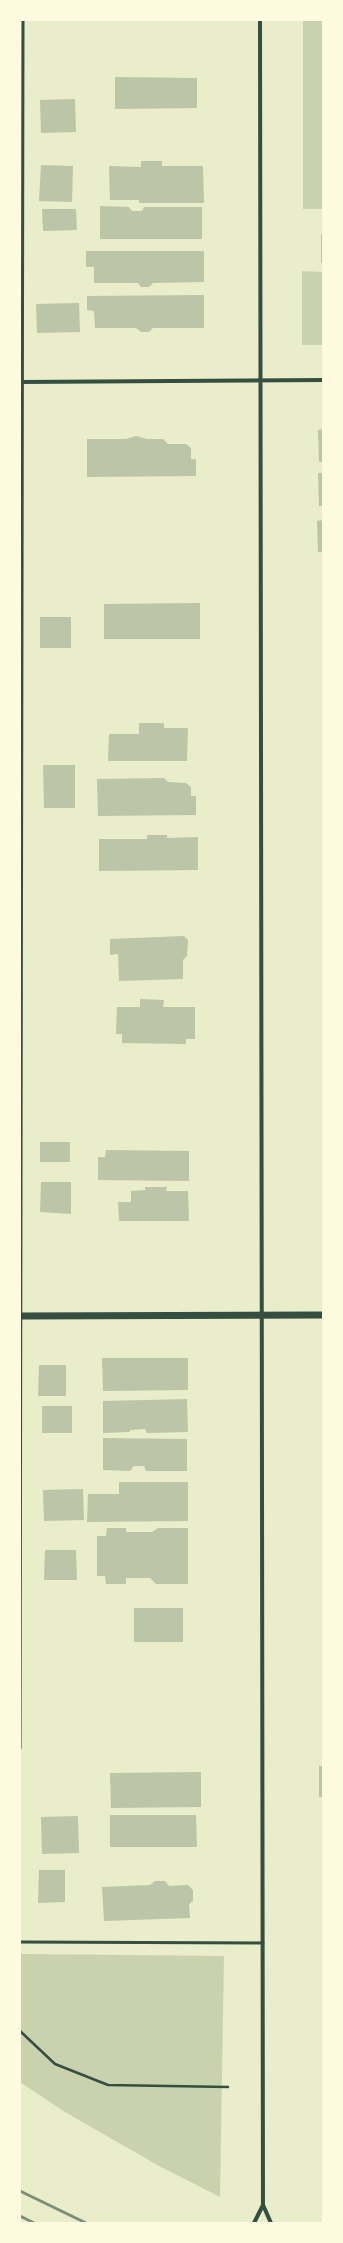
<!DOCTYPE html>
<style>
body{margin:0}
#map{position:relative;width:343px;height:2243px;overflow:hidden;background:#e9edc9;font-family:"Exo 2",sans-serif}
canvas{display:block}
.frame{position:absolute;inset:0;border:21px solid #fefae0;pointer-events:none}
</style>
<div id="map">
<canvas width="343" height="2243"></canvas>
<div class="frame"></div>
</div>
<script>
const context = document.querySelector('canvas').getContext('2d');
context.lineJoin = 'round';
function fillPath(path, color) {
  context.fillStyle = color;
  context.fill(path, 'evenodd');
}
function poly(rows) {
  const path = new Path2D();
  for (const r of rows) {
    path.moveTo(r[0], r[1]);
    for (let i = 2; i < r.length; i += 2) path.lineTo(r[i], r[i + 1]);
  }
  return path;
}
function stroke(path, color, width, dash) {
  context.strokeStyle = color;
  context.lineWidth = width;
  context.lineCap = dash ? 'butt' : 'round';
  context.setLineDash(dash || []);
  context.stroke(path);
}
fillPath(poly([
 [303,20,323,20,323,209,303,209],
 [302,271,323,272,323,345,302,345],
 [20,1954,224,1956,220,2197,159,2166,65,2112,20,2082]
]), '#cad2ad');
fillPath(poly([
 [115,77,197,78,197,108,115,109],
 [75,99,76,132,41,133,40,100],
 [141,161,162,161,162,166,203,166,204,203,139,203,139,200,110,200,109,166,141,167],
 [41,165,73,166,72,202,39,201],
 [100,206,129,207,132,211,142,211,144,207,202,207,202,239,100,239],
 [42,209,76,209,77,230,43,231],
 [321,234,323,234,323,263,321,263],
 [86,251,204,251,204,282,153,283,149,287,141,287,138,283,94,283,94,267,86,267],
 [204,295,204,328,153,328,149,332,141,332,136,328,95,328,94,311,87,310,87,296],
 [79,303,80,332,37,333,36,304],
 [323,429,323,462,319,462,318,430],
 [136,436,147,439,163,439,168,444,186,444,191,448,191,459,196,459,196,476,87,477,87,439,126,439],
 [318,473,323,473,323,506,319,506],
 [323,520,323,552,318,552,317,521],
 [200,603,200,639,104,639,104,604],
 [40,617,71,617,71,648,40,648],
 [139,723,164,723,164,728,188,728,187,761,108,761,109,734,139,734],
 [43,765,75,765,75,808,44,808],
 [164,778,168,782,186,783,191,787,191,796,196,796,196,815,98,816,97,779],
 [147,835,167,835,167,838,198,837,198,870,99,871,99,839,147,839],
 [184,936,188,940,187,956,183,960,183,979,119,981,118,954,110,955,110,939],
 [140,999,164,1000,163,1007,195,1007,195,1039,186,1039,186,1044,122,1043,122,1034,116,1034,117,1007,140,1007],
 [40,1142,70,1142,70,1162,40,1162],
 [106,1150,189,1151,189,1181,98,1180,98,1157,105,1157],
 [41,1182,71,1182,71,1214,40,1212],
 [145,1187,167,1187,166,1191,188,1191,189,1221,119,1221,118,1202,131,1202,131,1191,145,1190],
 [102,1358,188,1358,188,1390,103,1391],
 [39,1365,66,1365,66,1396,38,1396],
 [187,1399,188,1432,147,1433,145,1429,131,1430,129,1432,103,1433,103,1401],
 [42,1406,72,1406,72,1433,42,1433],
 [103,1438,187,1439,187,1471,146,1471,144,1466,134,1466,130,1471,103,1470],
 [119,1482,188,1482,188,1521,87,1522,88,1494,119,1494],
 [83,1489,84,1520,44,1521,43,1490],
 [107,1528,126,1528,126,1532,152,1532,158,1528,188,1528,188,1584,156,1584,150,1578,126,1578,126,1584,106,1584,105,1576,97,1576,97,1536,106,1536],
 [45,1550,76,1550,77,1580,44,1580],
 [134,1608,183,1608,183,1642,134,1642],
 [319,1766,323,1766,323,1797,319,1797],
 [201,1772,201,1807,111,1808,110,1773],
 [110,1815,196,1815,197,1847,110,1847],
 [78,1816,79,1853,42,1854,41,1817],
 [39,1870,65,1870,65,1902,38,1903],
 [155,1881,165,1881,169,1886,188,1885,193,1890,193,1901,189,1904,190,1918,104,1921,102,1887,150,1885]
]), '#bcc5a7');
stroke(poly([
 [20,2031,55,2064,108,2085,228,2087]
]), '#344e41', 2.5);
stroke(poly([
 [20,1748,23,20],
 [20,1942,263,1943]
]), '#344e41', 3);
stroke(poly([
 [260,20,263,2205,271,2223],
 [20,382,323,380],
 [254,2223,263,2205]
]), '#344e41', 4);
stroke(poly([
 [20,1316,323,1315]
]), '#344e41', 7);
stroke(poly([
 [20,2191,86,2223],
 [20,2216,34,2223]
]), '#7c8e77', 3);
</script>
